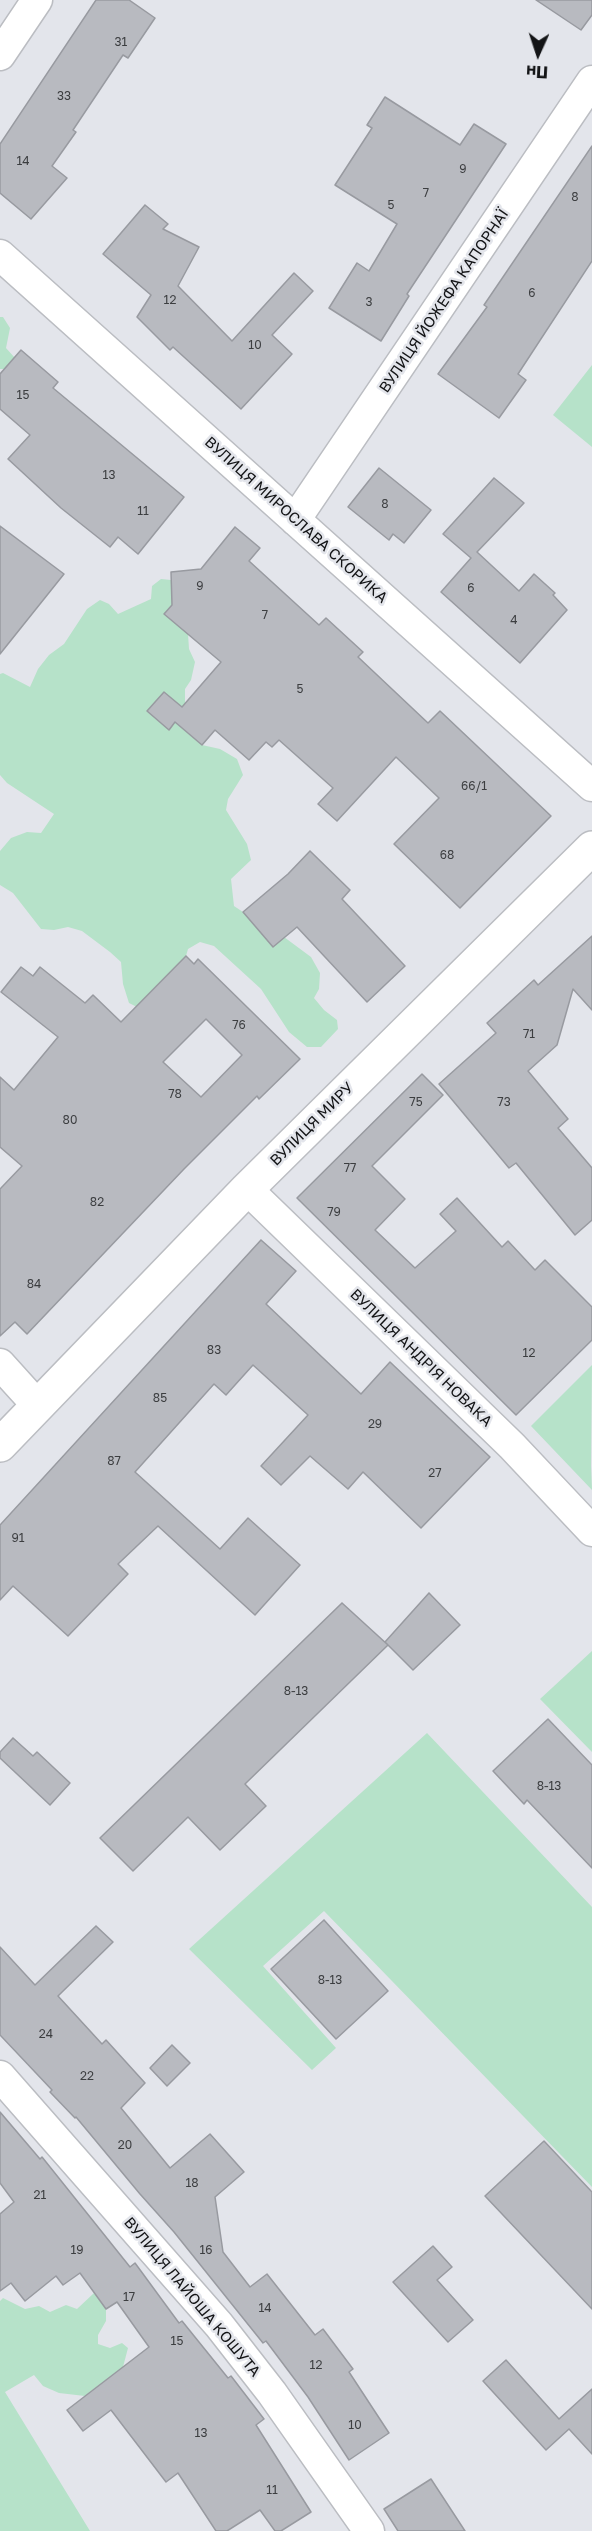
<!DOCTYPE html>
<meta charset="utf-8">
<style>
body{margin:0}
#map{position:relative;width:592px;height:2531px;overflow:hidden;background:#e3e5eb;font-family:"Golos Text",sans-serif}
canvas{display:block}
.north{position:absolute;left:508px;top:24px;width:60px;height:60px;-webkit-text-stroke:4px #e3e5eb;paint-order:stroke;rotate:183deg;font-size:16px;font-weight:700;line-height:24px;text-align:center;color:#131416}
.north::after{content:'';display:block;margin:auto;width:21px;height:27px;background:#131416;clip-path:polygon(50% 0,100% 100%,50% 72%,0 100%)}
</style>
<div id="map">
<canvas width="592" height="2531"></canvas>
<div class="north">Пн</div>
</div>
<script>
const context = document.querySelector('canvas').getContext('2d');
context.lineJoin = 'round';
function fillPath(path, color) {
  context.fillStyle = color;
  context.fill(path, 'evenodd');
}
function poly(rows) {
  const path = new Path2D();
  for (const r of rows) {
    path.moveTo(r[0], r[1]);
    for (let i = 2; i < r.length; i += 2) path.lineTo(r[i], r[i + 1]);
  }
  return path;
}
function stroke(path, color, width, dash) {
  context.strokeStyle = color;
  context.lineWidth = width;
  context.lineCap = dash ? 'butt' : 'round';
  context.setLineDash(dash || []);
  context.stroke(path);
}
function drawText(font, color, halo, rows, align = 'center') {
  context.font = font + ' "Golos Text",sans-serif';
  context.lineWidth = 5;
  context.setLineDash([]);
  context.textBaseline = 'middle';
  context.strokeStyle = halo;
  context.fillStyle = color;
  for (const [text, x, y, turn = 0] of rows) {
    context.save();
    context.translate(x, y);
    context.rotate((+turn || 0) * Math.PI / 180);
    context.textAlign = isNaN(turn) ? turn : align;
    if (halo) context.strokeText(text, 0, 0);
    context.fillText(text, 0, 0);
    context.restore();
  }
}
fillPath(poly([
 [0,317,3,317,10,328,6,348,15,358,5,369,0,369],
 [592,365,592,447,553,415],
 [161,579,171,580,172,592,178,598,164,614,188,634,189,649,195,662,191,680,185,689,185,710,176,721,202,745,220,749,237,759,243,775,228,799,226,810,247,844,251,860,231,879,234,906,243,912,273,947,284,937,311,957,320,973,319,989,314,998,324,1010,337,1020,338,1029,321,1047,307,1047,289,1032,261,989,214,946,200,942,188,949,186,956,153,990,145,1011,129,1003,123,984,121,962,110,952,82,931,68,927,54,930,41,929,13,893,0,885,0,851,11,838,27,832,41,833,54,814,7,783,0,775,0,674,3,673,30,687,38,669,49,655,64,644,87,609,100,600,109,604,118,614,151,599,152,586],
 [592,1365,591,1466,592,1490,531,1426],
 [592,1651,592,1752,540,1699],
 [427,1733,592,1907,592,2187,324,1911,263,1966,336,2048,312,2070,189,1949],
 [94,2293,106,2309,106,2321,98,2335,98,2344,110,2348,122,2343,128,2348,123,2367,85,2396,59,2393,43,2386,34,2375,5,2392,90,2531,0,2531,0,2301,3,2298,25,2309,39,2306,50,2312,66,2305,77,2309]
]), '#b6e2c9');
const building = poly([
 [96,0,129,0,155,18,128,58,123,55,73,130,76,132,52,166,67,178,31,219,0,193,0,144,96,0],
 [536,0,592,0,592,15,581,30,536,0],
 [385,97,460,145,474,124,506,144,407,294,409,296,381,341,329,308,357,263,369,271,397,224,335,185,372,128,367,125,385,97],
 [592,146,592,261,518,374,526,380,499,418,438,374,487,307,484,305,592,146],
 [145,205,168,224,163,229,199,247,178,286,232,341,294,273,313,291,272,335,292,354,241,409,173,347,170,350,137,317,151,295,103,254,145,205],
 [21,350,58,382,53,388,184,497,138,554,118,537,110,547,61,508,8,459,30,435,0,409,0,374,21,350],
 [379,468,431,510,404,543,393,534,389,540,348,507,379,468],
 [494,478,524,503,477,552,519,591,534,574,555,593,553,595,567,610,520,663,441,592,471,558,443,534,494,478],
 [0,526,64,574,0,654,0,526],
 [235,527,260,548,249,561,319,625,326,618,363,652,358,657,428,723,440,711,551,816,460,908,394,844,439,798,396,757,337,821,318,804,333,788,279,740,272,747,266,742,249,760,215,730,202,745,175,722,169,730,147,711,164,692,182,707,221,662,164,614,172,605,171,572,201,569,235,527],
 [310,851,350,890,342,899,405,966,367,1002,297,927,273,947,243,912,288,874,310,851],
 [592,936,592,1010,573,989,557,1045,528,1071,568,1119,558,1128,592,1168,592,1220,575,1235,516,1163,509,1168,439,1084,496,1033,487,1023,534,980,538,985,592,936],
 [186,956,194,964,198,959,300,1059,259,1099,257,1096,184,1169,27,1334,15,1322,0,1336,0,1189,22,1166,0,1147,0,1077,14,1090,58,1037,1,992,21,967,33,976,40,967,85,1003,93,995,121,1022,186,956],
 [206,1019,242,1055,201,1097,163,1062,206,1019],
 [422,1074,443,1095,372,1166,405,1199,375,1230,415,1268,456,1231,440,1214,457,1198,502,1247,508,1241,535,1270,545,1260,592,1307,592,1340,516,1415,297,1198,422,1074],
 [261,1240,296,1271,266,1304,361,1394,390,1362,490,1457,421,1528,363,1472,348,1489,310,1456,281,1485,261,1466,308,1415,253,1365,226,1395,214,1384,135,1472,220,1549,248,1518,300,1565,255,1615,158,1526,118,1564,128,1574,68,1636,13,1586,0,1600,0,1525,261,1240],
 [429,1593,460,1625,413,1670,385,1642,429,1593],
 [342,1603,388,1645,245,1784,266,1806,220,1850,188,1817,133,1871,100,1838,342,1603],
 [548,1719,592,1765,592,1868,527,1800,524,1804,493,1771,548,1719],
 [13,1738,33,1756,37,1752,70,1783,50,1805,0,1758,0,1752,13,1738],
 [324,1920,388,1991,336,2039,271,1969,324,1920],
 [96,1926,113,1942,58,1996,102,2044,106,2040,145,2083,121,2108,170,2168,210,2134,244,2172,215,2197,223,2252,250,2287,267,2274,315,2335,323,2329,353,2369,349,2372,389,2433,349,2460,308,2397,266,2341,263,2343,174,2232,140,2194,76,2117,75,2118,50,2092,52,2090,0,2035,0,1947,35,1985,96,1926],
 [172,2045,190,2063,167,2086,150,2068,172,2045],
 [0,2112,40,2159,42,2157,130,2267,135,2263,179,2323,182,2321,228,2378,231,2376,264,2419,256,2425,311,2512,281,2531,275,2531,260,2510,227,2531,216,2531,178,2473,166,2482,111,2410,83,2431,67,2410,149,2347,117,2302,106,2309,80,2273,63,2285,56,2276,25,2301,11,2283,0,2291,0,2214,14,2202,0,2183,0,2112],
 [544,2141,592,2192,592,2309,485,2196,544,2141],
 [433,2246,452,2267,437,2280,473,2320,448,2342,393,2282,433,2246],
 [506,2360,559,2419,592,2389,592,2454,569,2429,546,2450,483,2381,506,2360],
 [431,2479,465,2531,398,2531,384,2509,431,2479]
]);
fillPath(building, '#b8bac0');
stroke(building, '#989aa0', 1.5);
const minor = poly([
 [0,55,37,0],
 [0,255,592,786],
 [295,520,592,81],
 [247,1189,512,1446,592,1531],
 [0,1364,37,1405],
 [0,2076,219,2325,272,2393,369,2531]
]);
const major = poly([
 [0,1445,247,1189,592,848]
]);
stroke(minor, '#bbbdc2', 33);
stroke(major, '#bbbdc2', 36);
stroke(minor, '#fff', 30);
stroke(major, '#fff', 33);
drawText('12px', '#3c3e40', null, [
 ["31",121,42],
 ["33",64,96],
 ["14",23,161],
 ["9",463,169],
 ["7",426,193],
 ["8",575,197],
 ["5",391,205],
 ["6",532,293],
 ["12",170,300],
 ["3",369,302],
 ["10",255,345],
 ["15",23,395],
 ["13",109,475],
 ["8",385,504],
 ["11",143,511],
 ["9",200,586],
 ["6",471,588],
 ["7",265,615],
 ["4",514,620],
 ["5",300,689],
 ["66/1",474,786],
 ["68",447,855],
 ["76",239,1025],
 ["71",529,1034],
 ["78",175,1094],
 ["75",416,1102],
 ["73",504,1102],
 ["80",70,1120],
 ["77",350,1168],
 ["82",97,1202],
 ["79",334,1212],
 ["84",34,1284],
 ["83",214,1350],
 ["12",529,1353],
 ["85",160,1398],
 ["29",375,1424],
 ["87",114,1461],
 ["27",435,1473],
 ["91",18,1538],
 ["8-13",296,1691],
 ["8-13",549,1786],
 ["8-13",330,1980],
 ["24",46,2034],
 ["22",87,2076],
 ["20",125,2145],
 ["18",192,2183],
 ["21",40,2195],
 ["19",77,2250],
 ["16",206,2250],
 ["17",129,2297],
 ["14",265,2308],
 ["15",177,2341],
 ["12",316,2365],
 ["10",355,2425],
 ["13",201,2433],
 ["11",272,2490]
]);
drawText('15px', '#131416', '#e3e5eb', [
 ["ВУЛИЦЯ ЙОЖЕФА КАПОРНАЇ",444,301,-56],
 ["ВУЛИЦЯ МИРОСЛАВА СКОРИКА",296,520,42],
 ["ВУЛИЦЯ МИРУ",312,1124,-45],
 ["ВУЛИЦЯ АНДРІЯ НОВАКА",421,1358,44],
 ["ВУЛИЦЯ ЛАЙОША КОШУТА",192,2297,50]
]);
</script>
